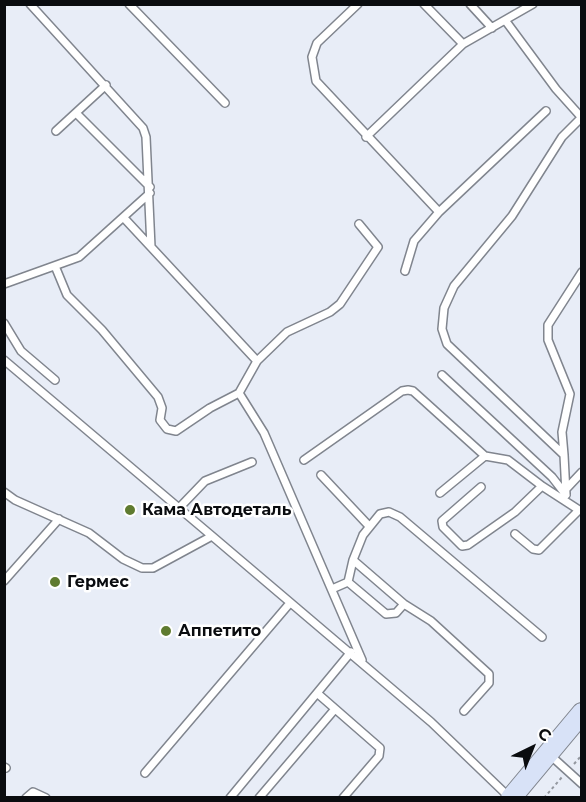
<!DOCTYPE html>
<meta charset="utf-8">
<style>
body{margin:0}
#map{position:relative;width:586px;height:802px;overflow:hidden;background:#e8edf7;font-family:Montserrat,sans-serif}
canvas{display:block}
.frame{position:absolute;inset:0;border:6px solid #0a0c0f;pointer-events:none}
.north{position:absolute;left:502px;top:718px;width:60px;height:60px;-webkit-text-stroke:4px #fff;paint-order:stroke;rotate:43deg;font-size:16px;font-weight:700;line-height:24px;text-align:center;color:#0a0c0f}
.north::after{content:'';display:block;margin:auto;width:21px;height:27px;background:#0a0c0f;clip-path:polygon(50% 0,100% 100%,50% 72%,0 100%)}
</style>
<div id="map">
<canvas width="586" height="802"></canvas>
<div class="frame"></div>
<div class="north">С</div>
</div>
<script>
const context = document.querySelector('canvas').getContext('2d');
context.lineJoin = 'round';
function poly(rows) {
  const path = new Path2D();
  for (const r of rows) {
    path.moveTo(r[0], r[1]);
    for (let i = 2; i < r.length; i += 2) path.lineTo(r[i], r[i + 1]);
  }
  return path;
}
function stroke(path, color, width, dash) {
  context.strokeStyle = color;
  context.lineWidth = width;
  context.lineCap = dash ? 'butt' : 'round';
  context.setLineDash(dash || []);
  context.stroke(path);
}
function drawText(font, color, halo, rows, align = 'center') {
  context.font = font + ' Montserrat,sans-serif';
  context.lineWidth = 5;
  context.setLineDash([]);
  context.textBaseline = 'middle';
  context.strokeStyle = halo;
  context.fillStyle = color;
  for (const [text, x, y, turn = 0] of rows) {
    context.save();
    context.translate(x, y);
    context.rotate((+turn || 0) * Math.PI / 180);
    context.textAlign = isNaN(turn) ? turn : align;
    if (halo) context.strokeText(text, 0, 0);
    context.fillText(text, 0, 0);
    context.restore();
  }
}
const lane = poly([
 [30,4,143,128,146,137,151,247,257,361,239,393,210,408,176,431,167,429,160,420,162,408,158,397,102,330,67,295,55,266],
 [129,4,225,103],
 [358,4,317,43,312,57,316,81,439,212,414,241,405,271],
 [424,4,463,44,505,20],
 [470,4,492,28],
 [533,4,505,20,556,89,582,118],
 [76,113,150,187],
 [56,131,106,85],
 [366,137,463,44],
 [439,212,546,111],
 [124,218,151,247],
 [4,284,79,257,150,193],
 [4,323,21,351,55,380],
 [4,360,212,536],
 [257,361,287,332,330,312,340,304,378,247,359,224],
 [442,375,552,477,566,495],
 [239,393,264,433,362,660],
 [564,455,562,432,570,394,548,340,548,325,582,272],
 [304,460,402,391,408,390,413,391,485,456],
 [321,475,369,526],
 [481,487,442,521,443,527,462,546,468,545,515,512,542,486,579,510],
 [566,489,582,472],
 [4,492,15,500,89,533,123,559,142,568,153,568,212,536,431,722,508,796],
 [440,493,485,456,508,460,542,486],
 [566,494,564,455,447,344,442,329,444,308,454,286,512,216,562,137,581,118],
 [180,507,205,481,252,462],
 [515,534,533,549,539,550,579,510],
 [4,581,59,519],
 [348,582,386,614,396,613,404,604],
 [332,589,348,582,353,560],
 [317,693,380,748,379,756,343,798],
 [464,711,489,683,489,674,431,621,404,604,353,560,363,535,380,514,389,512,400,517,542,637],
 [550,755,582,784],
 [4,767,6,768],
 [145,773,290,603],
 [26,798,33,792,46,798],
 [230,798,351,652],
 [259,798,335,709]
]);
const secondary = poly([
 [511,798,582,713]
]);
stroke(lane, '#80858e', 10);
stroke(secondary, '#80858e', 22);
stroke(poly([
 [574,764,582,755],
 [544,798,562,777]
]), '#9498a0', 2, [3, 3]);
stroke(lane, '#fff', 7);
stroke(secondary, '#d8e2f7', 20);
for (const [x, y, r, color] of [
 [130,510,6,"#5f7b30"],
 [55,582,6,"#5f7b30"],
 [166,631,6,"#5f7b30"]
]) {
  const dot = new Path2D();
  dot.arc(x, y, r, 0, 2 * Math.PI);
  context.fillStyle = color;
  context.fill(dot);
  stroke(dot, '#fff', 2);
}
drawText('bold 16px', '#0a0c0f', '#fff', [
 ["Кама Автодеталь",142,510],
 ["Гермес",67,582],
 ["Аппетито",178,631]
], 'left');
</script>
